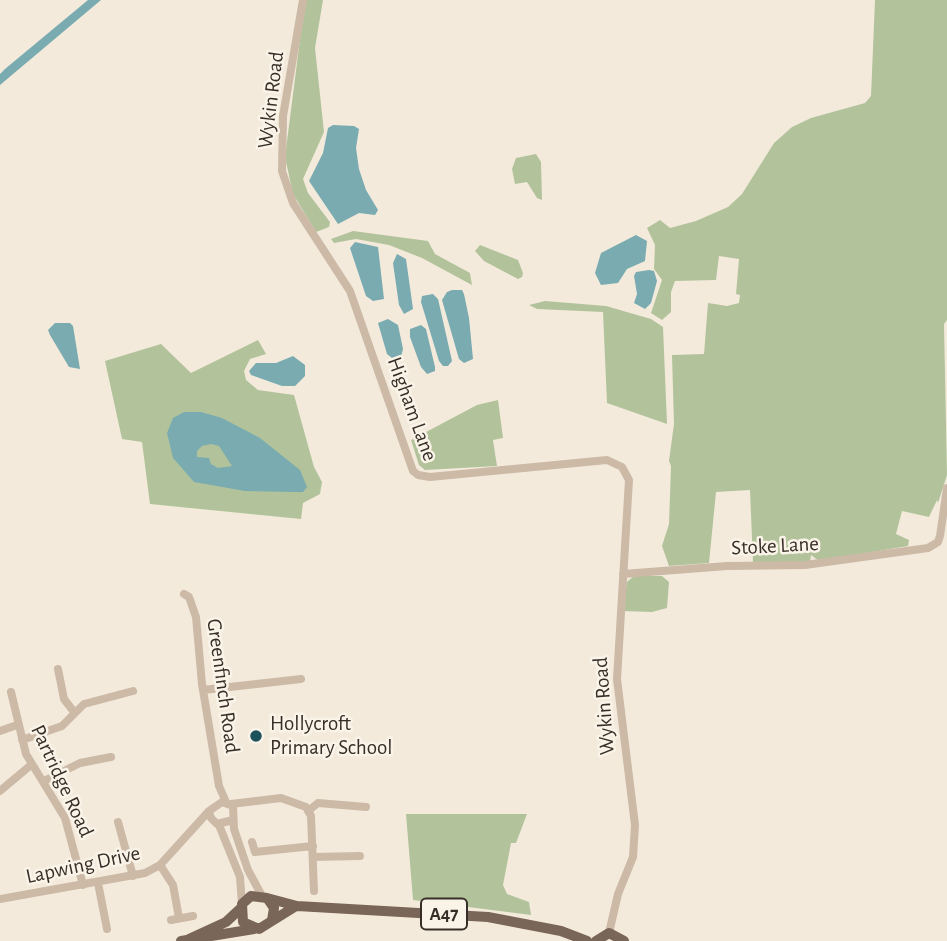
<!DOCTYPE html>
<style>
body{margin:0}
canvas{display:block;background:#f3eadc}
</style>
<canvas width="947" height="941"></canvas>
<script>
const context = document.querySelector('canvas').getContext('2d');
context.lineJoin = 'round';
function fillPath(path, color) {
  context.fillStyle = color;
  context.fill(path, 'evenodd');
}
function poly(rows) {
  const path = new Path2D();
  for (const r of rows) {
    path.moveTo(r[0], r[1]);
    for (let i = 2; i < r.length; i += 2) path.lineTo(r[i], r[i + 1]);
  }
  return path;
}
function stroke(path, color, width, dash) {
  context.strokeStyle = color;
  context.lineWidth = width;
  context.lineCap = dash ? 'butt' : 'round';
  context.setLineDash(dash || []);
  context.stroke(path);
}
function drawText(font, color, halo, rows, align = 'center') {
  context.font = font + ' "Alegreya Sans",sans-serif';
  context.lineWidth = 5;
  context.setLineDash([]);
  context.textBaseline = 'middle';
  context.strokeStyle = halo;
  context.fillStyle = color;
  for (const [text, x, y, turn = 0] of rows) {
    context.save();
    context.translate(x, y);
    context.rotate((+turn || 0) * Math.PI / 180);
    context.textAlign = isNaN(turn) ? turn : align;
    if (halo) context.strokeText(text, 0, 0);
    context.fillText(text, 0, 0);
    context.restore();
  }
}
fillPath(poly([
 [305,0,323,0,315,48,324,132,303,179,308,193,330,222,329,227,316,232,293,194,285,157],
 [875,0,947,0,947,320,944,324,947,475,938,503,937,500,929,517,902,511,896,534,909,540,908,546,819,561,811,555,810,562,753,563,750,490,716,492,709,563,669,566,662,546,669,524,671,466,669,461,674,424,672,355,704,354,708,303,727,306,739,303,740,295,736,294,739,259,719,256,716,280,675,281,671,292,671,312,662,320,651,313,662,280,654,269,655,245,647,228,660,220,670,228,696,221,728,207,742,194,774,143,792,127,811,118,865,103,871,96],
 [536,154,541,162,542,200,537,198,527,182,515,184,512,169,516,158],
 [353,231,428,241,435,254,470,273,472,285,422,258,389,245,356,239,334,243,331,239],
 [480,245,518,260,523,273,522,277,518,279,484,261,475,251],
 [545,301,606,306,651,319,663,327,667,424,607,403,603,312,537,309,529,305],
 [258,340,266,354,250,359,244,371,246,380,258,390,294,395,314,467,322,482,320,494,303,503,301,519,150,504,142,442,122,439,105,361,161,344,191,373],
 [498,400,503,438,493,440,497,466,425,470,419,465,411,440,477,405],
 [634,576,662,576,669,582,667,608,652,612,622,611,627,582],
 [406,814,527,814,516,843,511,843,503,885,507,894,529,902,531,915,413,900]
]), '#b2c39b');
fillPath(poly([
 [88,0,101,0,0,85,0,74,5,69],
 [333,125,354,126,359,129,356,148,359,169,366,190,378,210,375,215,359,213,338,224,309,181,323,153,328,128],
 [636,235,647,241,645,261,627,269,618,283,601,285,595,273,601,253],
 [355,242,378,247,384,299,373,301,366,296,350,248],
 [397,254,406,259,413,309,404,314,399,305,393,263],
 [649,270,654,271,657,281,651,303,645,309,634,303,637,294,634,276,636,272],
 [452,290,462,290,464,294,469,318,473,359,464,363,459,359,442,300,447,292],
 [433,294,438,299,450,352,452,361,448,366,443,366,439,361,421,302,422,296],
 [388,319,398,325,403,349,401,357,392,358,387,354,378,323],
 [55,323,70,323,73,326,80,369,69,367,50,335,48,330],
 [421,325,426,329,435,367,435,371,427,374,421,367,410,337,410,329],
 [293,356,305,365,305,376,295,386,282,386,251,375,249,371,256,363,276,363],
 [184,412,201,412,222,418,260,438,300,470,307,487,303,492,295,492,245,491,194,482,173,458,167,433,173,418],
 [211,444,219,446,232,466,218,468,211,464,209,458,197,457,197,451,202,446]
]), '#79abb1');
stroke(poly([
 [303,0,283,116,282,171,293,203,350,291,413,471,418,475,430,477,607,460,622,467,629,480,617,679,635,825,633,857,618,894,609,933],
 [623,574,727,566,805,565,928,548,938,542,940,536,947,488],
 [184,594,189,597,196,617,202,684,219,786,226,802],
 [58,669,64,699,74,712],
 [203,690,301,679],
 [11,692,26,754,65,818,83,885],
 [0,731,17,725],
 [22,740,62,726,84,704,133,691],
 [44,781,80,763,111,757],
 [0,791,31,765],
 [231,804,281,798,306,807,311,816,314,891],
 [308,811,318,803,366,807],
 [233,820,217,824,211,818,209,811,222,802,233,806,234,829,248,870,262,896],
 [118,822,133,876],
 [219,825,240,877,242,904],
 [252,842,255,852,313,846],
 [313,857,360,856],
 [160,865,173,885,179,918],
 [98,883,107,929],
 [0,899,145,873,160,865,209,811],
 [171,920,193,916]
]), '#ccbaa7', 8);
stroke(poly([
 [267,898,297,906,488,917,561,931,587,941],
 [272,920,274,908,267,898,251,896,242,904,243,922,259,929,296,906],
 [189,939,226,922,240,909],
 [181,941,254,929],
 [596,941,609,933,624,941]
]), '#7a6658', 10);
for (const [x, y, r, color] of [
 [256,736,7,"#1b525b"]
]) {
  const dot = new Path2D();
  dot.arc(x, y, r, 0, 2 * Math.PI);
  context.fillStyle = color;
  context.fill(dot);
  stroke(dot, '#faf3e8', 2.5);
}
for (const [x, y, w] of [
 [444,914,46]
]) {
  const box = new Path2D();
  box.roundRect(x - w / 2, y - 15.5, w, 31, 5);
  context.fillStyle = '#faf3e8';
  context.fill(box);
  stroke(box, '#382e28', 2);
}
drawText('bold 19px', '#382e28', null, [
 ["A47",444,914]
]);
drawText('21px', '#382e28', '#faf3e8', [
 ["Wykin Road",271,100,-83],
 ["Higham Lane",412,409,70],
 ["Stoke Lane",775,546,-3],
 ["Greenfinch Road",223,686,82],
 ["Wykin Road",604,706,-94],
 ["Partridge Road",62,781,65],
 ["Lapwing Drive",83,865,-12]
]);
drawText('21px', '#382e28', '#faf3e8', [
 ["Hollycroft",270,724],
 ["Primary School",270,748]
], 'left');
</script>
